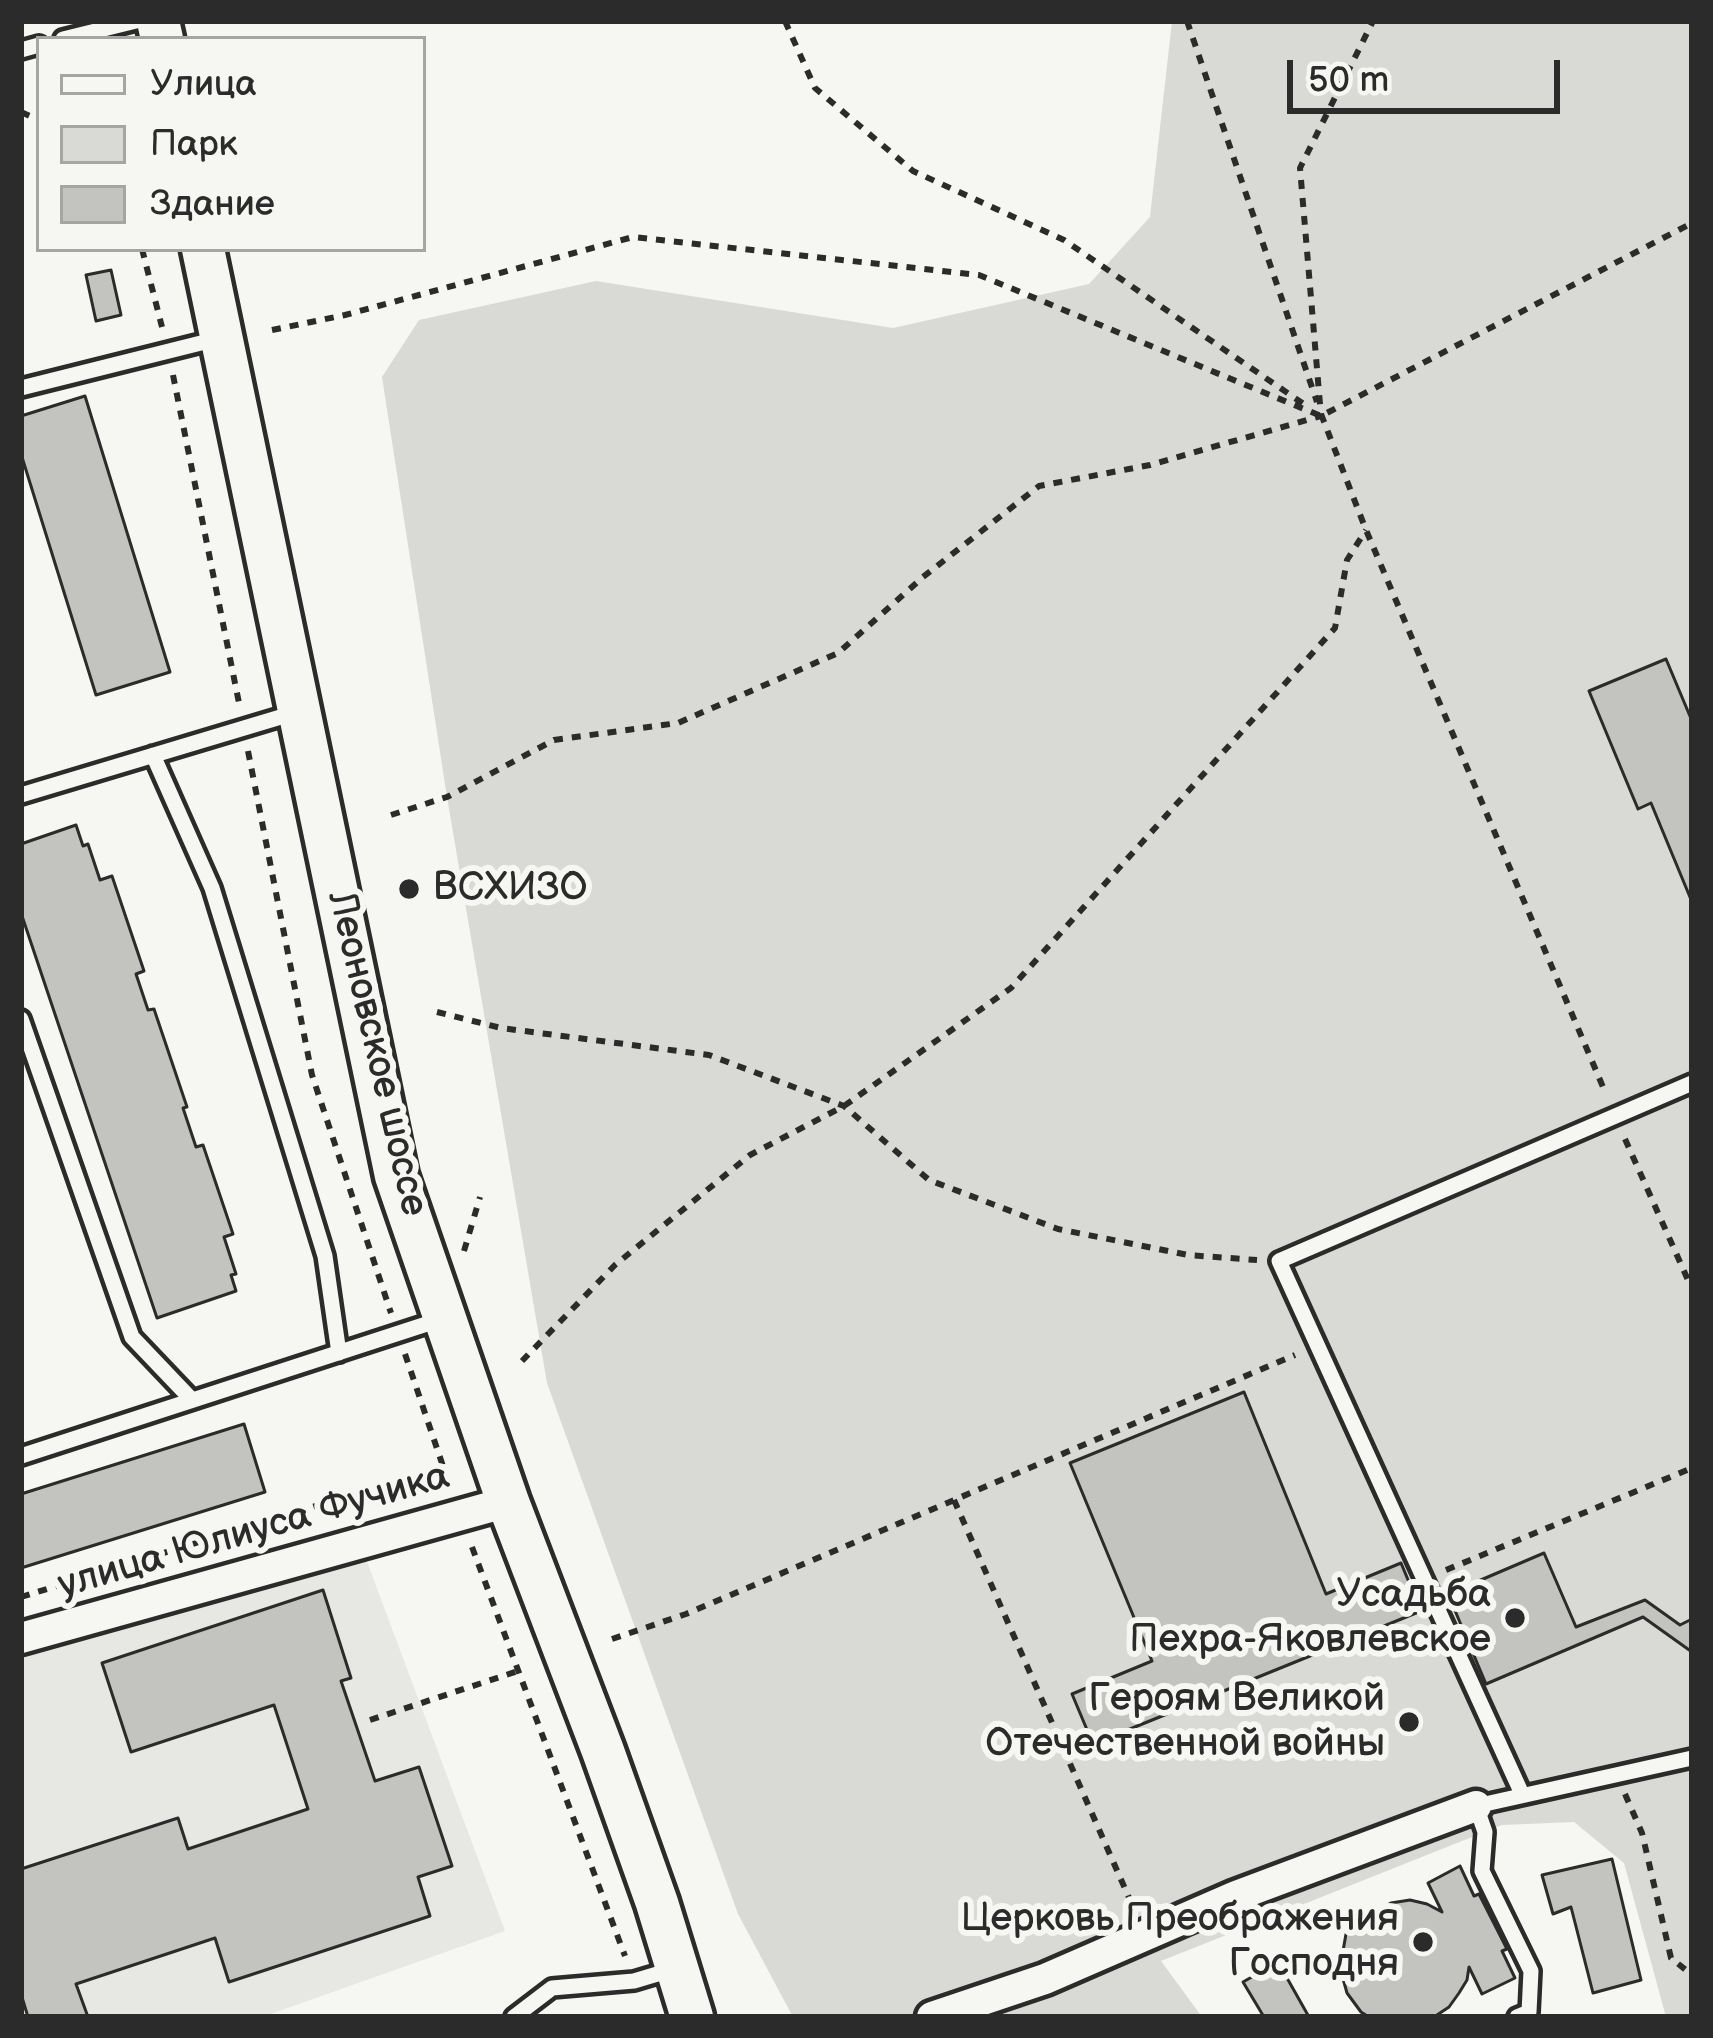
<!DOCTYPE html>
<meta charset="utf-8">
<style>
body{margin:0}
#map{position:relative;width:1713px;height:2038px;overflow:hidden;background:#f6f6f2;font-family:"Balsamiq Sans",sans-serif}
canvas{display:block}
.frame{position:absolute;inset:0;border:24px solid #2b2b2b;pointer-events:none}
.legend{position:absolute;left:36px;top:36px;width:390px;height:216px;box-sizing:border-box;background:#f6f6f2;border:3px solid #a5a5a2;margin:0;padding:15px 21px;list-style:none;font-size:36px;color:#2b2b2b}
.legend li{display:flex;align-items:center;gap:24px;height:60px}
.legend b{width:60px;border:3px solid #a5a5a2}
.scale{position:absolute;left:1287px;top:60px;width:273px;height:54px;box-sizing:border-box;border:6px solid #2b2b2b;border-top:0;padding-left:15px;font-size:36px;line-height:42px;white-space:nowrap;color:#2b2b2b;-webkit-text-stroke:9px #f6f6f2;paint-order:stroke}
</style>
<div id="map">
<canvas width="1713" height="2038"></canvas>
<div class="frame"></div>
<ul class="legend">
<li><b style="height:15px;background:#f6f6f2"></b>Улица</li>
<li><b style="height:33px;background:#d9d9d5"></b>Парк</li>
<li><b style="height:33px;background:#c3c3c0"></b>Здание</li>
</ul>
<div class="scale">50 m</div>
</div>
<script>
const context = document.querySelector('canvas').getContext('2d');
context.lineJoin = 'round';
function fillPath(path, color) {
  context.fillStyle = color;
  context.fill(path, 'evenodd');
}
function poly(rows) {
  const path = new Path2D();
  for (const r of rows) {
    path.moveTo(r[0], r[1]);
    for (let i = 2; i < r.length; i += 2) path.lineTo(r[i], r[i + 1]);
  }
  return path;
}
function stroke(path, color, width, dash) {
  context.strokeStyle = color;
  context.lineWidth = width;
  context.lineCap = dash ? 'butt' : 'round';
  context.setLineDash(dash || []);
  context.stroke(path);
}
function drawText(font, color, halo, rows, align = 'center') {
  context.font = font + ' "Balsamiq Sans",sans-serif';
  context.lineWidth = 12;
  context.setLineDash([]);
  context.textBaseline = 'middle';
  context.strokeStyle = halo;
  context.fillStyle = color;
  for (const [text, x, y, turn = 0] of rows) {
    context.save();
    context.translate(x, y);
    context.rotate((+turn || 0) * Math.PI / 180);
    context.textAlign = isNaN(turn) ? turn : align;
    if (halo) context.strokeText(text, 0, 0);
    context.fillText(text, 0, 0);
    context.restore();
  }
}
fillPath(poly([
 [366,1559,505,1931,262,2017,21,2017,21,1656]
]), '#e7e7e3');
fillPath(poly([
 [1172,21,1692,21,1692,2017,1666,2017,1624,1863,1574,1822,1502,1825,1161,1961,1202,2017,793,2017,738,1914,547,1383,447,797,382,377,419,320,596,281,893,328,1089,284,1150,217]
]), '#d9d9d5');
const building = poly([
 [111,270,121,315,96,321,86,275,111,270],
 [85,396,170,672,96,695,21,454,21,416,85,396],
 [1666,659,1692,721,1692,902,1651,803,1638,809,1589,691,1666,659],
 [76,825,83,846,88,844,100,880,112,876,144,971,136,974,148,1010,154,1009,187,1107,183,1108,196,1147,203,1145,233,1234,224,1237,236,1274,231,1275,236,1291,157,1318,21,913,21,844,76,825],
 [1244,1392,1326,1594,1401,1563,1421,1611,1093,1744,1072,1694,1152,1661,1070,1463,1244,1392],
 [244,1424,265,1492,21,1568,21,1494,244,1424],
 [1544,1553,1576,1627,1645,1600,1680,1625,1692,1619,1692,1652,1643,1617,1486,1684,1448,1594,1544,1553],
 [323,1590,351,1678,341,1681,375,1781,419,1767,452,1866,418,1877,430,1916,229,1982,215,1938,76,1984,88,2017,28,2017,21,1994,21,1869,178,1818,188,1849,308,1809,274,1705,131,1752,102,1663,323,1590],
 [1612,1859,1641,1980,1593,1993,1571,1907,1553,1914,1542,1875,1612,1859],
 [1460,1866,1474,1896,1479,1894,1507,1949,1502,1951,1515,1978,1482,1994,1469,1967,1467,1980,1459,1993,1449,2007,1434,2017,1369,2017,1361,2012,1347,1993,1340,1968,1346,1934,1355,1921,1391,1903,1410,1900,1427,1904,1442,1912,1428,1883,1460,1866],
 [1278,1962,1309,2017,1264,2017,1243,1982,1278,1962]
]);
fillPath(building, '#c3c3c0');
stroke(building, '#2b2b2b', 3);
const service = poly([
 [63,39,136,21],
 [21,50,39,45],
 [21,388,217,339],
 [153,755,212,888,325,1256,339,1353],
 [21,795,294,713],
 [21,1019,132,1337,192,1400],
 [21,1456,442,1319],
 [1522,1794,1279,1261,1692,1083],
 [514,2017,552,1988,634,1981,674,1969],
 [1517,2017,1529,2012,1531,1971,1482,1871,1485,1832,1476,1806,1692,1758]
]);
const minor = poly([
 [21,1638,508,1502],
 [932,2017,1045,1979,1236,1896,1476,1806]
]);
const secondary = poly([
 [158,21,162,39],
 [203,249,396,1176,508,1502,603,1751,657,1903,692,2017]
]);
stroke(service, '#2b2b2b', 24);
stroke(minor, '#2b2b2b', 39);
stroke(secondary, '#2b2b2b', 51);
stroke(poly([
 [785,21,815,88,913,171,1064,240,1308,407],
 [1187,21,1317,402],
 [21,112,39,120],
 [142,249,162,327],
 [272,330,345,315,633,237,979,275,1321,416,1692,223],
 [173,375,239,703],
 [1321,414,1366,530,1606,1094],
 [248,751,312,1075,391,1313],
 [391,815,447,797,554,740,678,723,838,653,923,577,1039,486,1150,465,1321,416,1300,168,1373,21],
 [437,1012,501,1028,709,1055,844,1106,929,1180,1058,1229,1188,1255,1257,1260],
 [1625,1139,1688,1280,1692,1279],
 [464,1251,480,1197],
 [405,1354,449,1484],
 [522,1361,615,1265,750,1155,844,1106,1011,988,1335,628,1347,560,1366,530],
 [954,1500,1134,1909],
 [472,1547,625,1956],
 [1446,1570,1692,1468],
 [21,1597,377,1487,383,1507],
 [612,1639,686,1614,1295,1355],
 [370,1720,518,1671],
 [1625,1794,1642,1833,1671,1958,1692,1975]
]), '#2b2b2b', 6, [9, 9]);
stroke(service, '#f6f6f2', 15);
stroke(minor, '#f6f6f2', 30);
stroke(secondary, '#f6f6f2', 42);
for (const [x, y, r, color] of [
 [409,889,12,"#2b2b2b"],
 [1515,1618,12,"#2b2b2b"],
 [1409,1722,12,"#2b2b2b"],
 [1423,1942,12,"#2b2b2b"]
]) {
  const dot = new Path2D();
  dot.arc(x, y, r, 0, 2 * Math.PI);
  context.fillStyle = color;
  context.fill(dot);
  stroke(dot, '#f6f6f2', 4.5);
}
drawText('39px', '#2b2b2b', '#f6f6f2', [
 ["ВСХИЗО",433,889,"left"],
 ["Усадьба",1491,1596],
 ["Пехра-Яковлевское",1491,1641],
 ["Героям Великой",1385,1700],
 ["Отечественной войны",1385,1745],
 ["Церковь Преображения",1399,1920],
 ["Господня",1399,1965]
], 'right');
drawText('39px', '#2b2b2b', '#f6f6f2', [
 ["Леоновское шоссе",376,1054,77],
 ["улица Юлиуса Фучика",254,1532,-16]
]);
</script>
